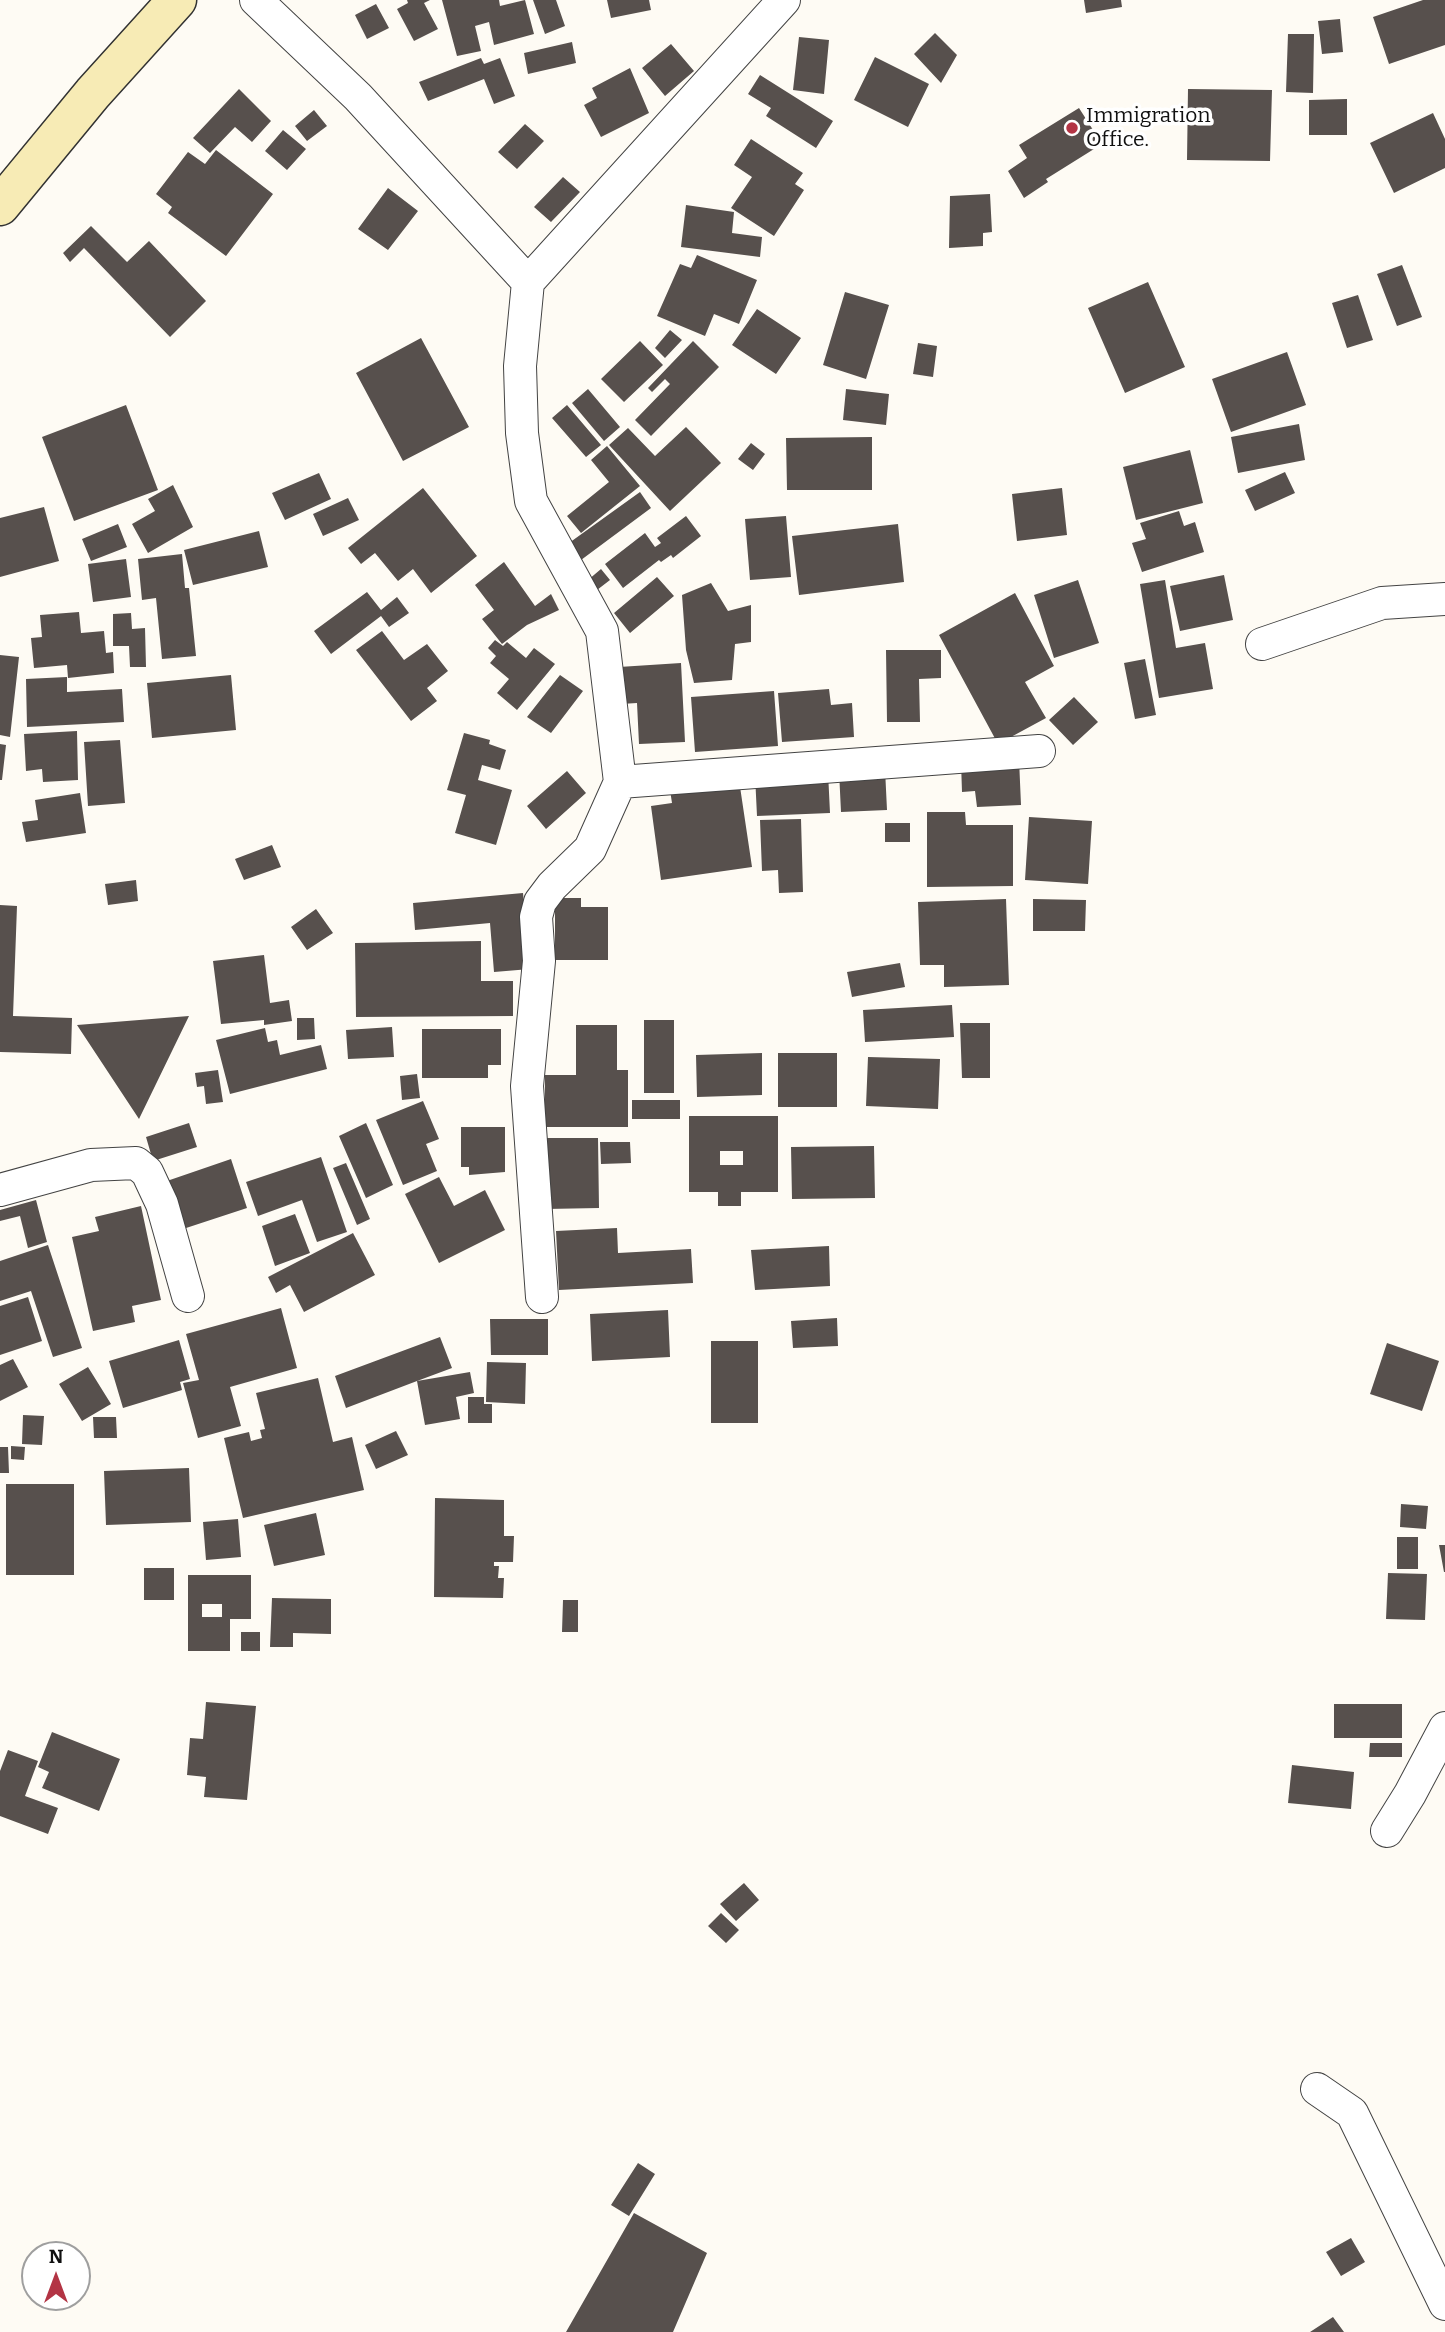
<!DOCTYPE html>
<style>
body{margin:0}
#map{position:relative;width:1445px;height:2332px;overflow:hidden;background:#fefbf4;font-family:Bitter,serif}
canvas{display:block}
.north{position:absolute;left:21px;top:2241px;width:70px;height:70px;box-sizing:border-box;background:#fff;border:2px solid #9f9f9f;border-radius:50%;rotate:0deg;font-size:19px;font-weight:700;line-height:28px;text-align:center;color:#101010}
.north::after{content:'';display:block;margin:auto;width:24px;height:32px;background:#b33444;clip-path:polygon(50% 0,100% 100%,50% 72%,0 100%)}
</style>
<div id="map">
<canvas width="1445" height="2332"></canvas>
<div class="north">N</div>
</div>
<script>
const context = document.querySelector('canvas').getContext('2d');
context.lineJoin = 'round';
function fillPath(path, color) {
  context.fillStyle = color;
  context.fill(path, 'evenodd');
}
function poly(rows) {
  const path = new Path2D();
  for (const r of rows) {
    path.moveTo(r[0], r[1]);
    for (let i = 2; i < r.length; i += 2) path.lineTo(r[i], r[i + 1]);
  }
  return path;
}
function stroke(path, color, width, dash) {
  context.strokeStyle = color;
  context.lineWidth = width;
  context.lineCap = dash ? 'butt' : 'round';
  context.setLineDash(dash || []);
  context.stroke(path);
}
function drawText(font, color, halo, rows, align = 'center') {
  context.font = font + ' Bitter,serif';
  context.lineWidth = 7;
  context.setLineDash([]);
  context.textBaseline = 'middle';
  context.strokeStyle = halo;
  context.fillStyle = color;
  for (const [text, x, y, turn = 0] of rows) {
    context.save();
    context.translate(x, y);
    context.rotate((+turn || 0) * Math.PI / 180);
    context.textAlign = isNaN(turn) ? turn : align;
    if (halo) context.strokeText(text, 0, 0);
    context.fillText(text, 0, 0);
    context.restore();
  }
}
fillPath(poly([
 [407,0,430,0,424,3,438,29,414,41,397,9,408,3],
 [442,0,499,0,500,6,525,0,534,34,494,45,489,22,475,26,481,51,457,56],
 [533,0,556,0,565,26,545,34],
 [607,0,649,0,651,10,611,18],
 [1084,0,1121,0,1122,7,1086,13],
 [1423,0,1445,0,1445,45,1389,64,1373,17],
 [376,4,389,28,367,39,355,15],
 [1340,19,1343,52,1322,54,1318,21],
 [935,33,957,55,941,83,914,54],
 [1288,34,1314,34,1313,93,1286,92],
 [799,37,829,40,824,94,793,90],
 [572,42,576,63,528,74,524,53],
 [671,44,694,71,665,96,642,68],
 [875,57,929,84,908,127,854,100],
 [481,58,484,64,500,58,515,96,494,104,484,79,428,101,419,82],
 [630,68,649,113,601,137,584,105,597,98,592,88],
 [760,75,833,121,816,148,766,116,771,108,748,94],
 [239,89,271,121,252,142,235,127,210,153,193,138],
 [1188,89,1272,90,1270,161,1187,160],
 [1347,99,1347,135,1309,135,1309,100],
 [1079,108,1102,144,1046,179,1048,182,1024,198,1008,171,1027,158,1019,145],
 [314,110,327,126,307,141,295,126],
 [1433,113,1445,139,1445,168,1394,193,1370,143],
 [525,124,544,141,517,169,498,152],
 [283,130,306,149,287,170,265,151],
 [751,139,803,173,795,184,804,190,774,236,731,208,752,177,734,165],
 [216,150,273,194,226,256,168,213,172,207,156,194,188,152,205,164],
 [563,177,580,192,551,222,534,207],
 [388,188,418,211,388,250,358,229],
 [990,194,992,232,983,233,983,246,949,248,950,196],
 [686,205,734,212,732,233,762,237,760,257,681,247],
 [91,226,127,262,149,241,206,301,170,337,84,248,70,262,63,253],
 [697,255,757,280,739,324,714,314,705,336,657,316,680,264,691,268],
 [1402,265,1422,317,1397,326,1377,274],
 [1148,282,1185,367,1125,393,1088,308],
 [845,292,889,305,866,379,823,365],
 [1358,295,1373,340,1347,348,1332,303],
 [757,309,801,338,776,374,732,345],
 [670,330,682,340,665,358,655,348],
 [421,338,469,427,403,461,356,373],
 [640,341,663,365,624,402,601,379],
 [693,341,719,367,651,436,635,420,670,384,665,379,652,392,648,388],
 [918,343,937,346,933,377,913,374],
 [1287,352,1306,405,1231,432,1212,379],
 [588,389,620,427,604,441,572,403],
 [846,389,889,394,886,425,843,420],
 [126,405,158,490,74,521,42,437],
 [567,405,601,445,586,457,552,418],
 [1299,424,1305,460,1238,473,1231,437],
 [686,427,721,463,670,511,609,445,628,428,655,456],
 [872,437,872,490,787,490,786,438],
 [751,443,765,454,753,470,738,459],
 [607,446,640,486,581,533,567,516,609,482,591,460],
 [1190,450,1203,503,1136,520,1123,467],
 [1285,472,1295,493,1255,511,1245,490],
 [319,473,331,499,285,520,272,493],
 [173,485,193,527,148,553,132,524,155,511,148,499],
 [423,488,477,556,431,593,413,569,398,581,375,553,361,564,348,548],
 [1062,488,1067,535,1017,541,1012,494],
 [640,492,651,508,581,560,569,543],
 [348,498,359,520,323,536,313,514],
 [44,507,59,561,0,577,0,518],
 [1179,511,1184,526,1195,522,1204,552,1142,572,1132,543,1146,539,1140,523],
 [686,516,701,536,673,558,671,555,661,562,659,560,623,588,605,564,645,533,655,547,661,543,657,538],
 [786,516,791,577,750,580,745,519],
 [118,524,127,547,91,561,82,539],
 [898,524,904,582,799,595,792,536],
 [259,531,268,567,193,585,184,550],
 [182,554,185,588,189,588,196,656,162,659,156,598,142,600,138,559],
 [126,559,131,597,93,602,88,564],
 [504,562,535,606,551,594,559,610,527,625,502,644,482,619,494,610,475,585],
 [601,569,610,580,597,590,588,580],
 [1224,575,1233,620,1180,631,1170,586],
 [657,577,674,596,630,633,614,613],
 [1078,580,1099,643,1054,658,1034,595],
 [1165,580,1176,648,1205,643,1213,689,1159,698,1140,584],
 [711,583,728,611,751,605,751,642,735,644,732,680,694,683,686,650,682,595],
 [367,592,381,610,397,597,409,613,389,627,381,616,331,654,314,631],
 [1015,593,1054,666,1025,682,1046,718,998,744,939,635],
 [79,612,81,633,104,631,106,653,113,652,114,673,68,678,67,665,34,668,31,638,42,637,40,615],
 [131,613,132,629,145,628,146,667,130,667,129,646,113,646,113,614],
 [382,631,404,660,427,644,448,671,427,688,437,701,411,721,356,650],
 [495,640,503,646,507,642,526,658,534,648,555,664,517,710,497,693,509,679,490,663,496,656,488,648],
 [886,650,941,650,941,678,919,679,920,722,887,722],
 [0,655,19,657,10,737,0,735],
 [1145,659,1156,715,1135,719,1124,663],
 [681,663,685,742,639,744,637,703,621,704,619,667],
 [231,675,236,730,152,738,147,683],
 [560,675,583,691,551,733,527,717],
 [67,677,67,692,122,689,124,722,27,727,26,679],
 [829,689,831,705,852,703,854,737,782,742,778,693],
 [774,691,778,746,695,752,691,697],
 [1074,697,1098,722,1073,745,1049,720],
 [77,731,78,780,43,782,42,769,26,771,24,734],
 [464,733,490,740,489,744,506,750,500,770,482,765,478,780,512,790,496,845,455,833,466,795,447,790],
 [120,740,125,803,88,806,84,742],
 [0,744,6,745,2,780,0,780],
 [1019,759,1021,805,977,807,975,791,962,792,961,762],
 [885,769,887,810,841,812,839,771],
 [567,771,586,793,546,829,527,806],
 [828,772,830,813,757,816,755,775],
 [739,780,752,867,661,880,651,806,672,803,670,790],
 [80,793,86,833,26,842,22,822,38,820,35,800],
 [927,812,965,812,966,825,1013,825,1013,886,927,887],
 [1029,817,1092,821,1088,884,1025,880],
 [801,819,803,892,779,893,778,870,762,871,760,820],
 [885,823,910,823,910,842,885,842],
 [272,845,281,867,244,880,235,859],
 [136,880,138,901,108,905,105,884],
 [523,893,530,969,494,972,490,923,415,930,413,903],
 [555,898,581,898,581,907,608,907,608,960,555,960],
 [1006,899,1009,985,944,987,944,965,920,965,918,902],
 [1033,899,1086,900,1085,931,1033,931],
 [0,905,17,906,13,1016,72,1018,71,1054,0,1052],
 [316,909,333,933,307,950,291,927],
 [481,941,481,981,513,981,513,1016,356,1017,355,943],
 [264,955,270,1003,289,1000,292,1021,264,1025,264,1020,221,1024,213,961],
 [900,963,905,987,852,997,847,972],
 [952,1005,954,1037,865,1042,863,1010],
 [189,1016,139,1119,77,1025],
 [297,1018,314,1018,315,1039,297,1040],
 [644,1020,674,1020,674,1093,644,1093],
 [960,1023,990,1023,990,1078,962,1078],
 [576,1025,617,1025,617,1070,628,1070,628,1127,545,1127,545,1075,576,1075],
 [392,1027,394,1057,348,1059,346,1030],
 [265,1028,268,1042,277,1040,280,1055,321,1045,327,1069,230,1094,216,1040],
 [422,1029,501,1029,501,1065,488,1065,488,1078,422,1078],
 [762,1053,762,1095,697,1097,696,1055],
 [778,1053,837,1053,837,1107,778,1107],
 [868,1057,940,1059,938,1109,866,1106],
 [218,1070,223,1102,206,1104,204,1086,197,1087,195,1073],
 [417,1074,420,1098,402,1100,400,1076],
 [632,1100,680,1100,680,1119,632,1119],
 [423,1101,439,1139,426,1144,437,1171,403,1185,376,1120],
 [689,1116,778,1116,778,1192,741,1192,741,1206,718,1206,718,1192,689,1192],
 [720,1151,743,1151,743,1165,720,1165],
 [189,1123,197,1147,153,1161,146,1137],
 [366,1123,393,1185,366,1198,339,1136],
 [461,1127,505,1127,505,1172,469,1175,469,1167,461,1167],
 [544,1138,598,1138,599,1208,546,1209],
 [600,1142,630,1142,631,1163,601,1164],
 [874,1146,875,1198,792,1199,791,1147],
 [321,1157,347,1232,317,1242,302,1200,258,1216,246,1182],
 [231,1159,247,1208,180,1230,164,1182],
 [346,1163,370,1219,357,1225,333,1168],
 [439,1177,454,1206,485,1190,505,1230,439,1263,405,1194],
 [36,1200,47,1242,28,1248,20,1216,0,1221,0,1210],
 [141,1206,161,1300,132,1306,135,1322,93,1331,72,1237,99,1231,95,1217],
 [295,1214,310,1253,275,1266,262,1226],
 [617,1228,618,1253,691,1249,693,1283,559,1290,556,1231],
 [353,1233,375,1275,304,1312,290,1285,276,1293,268,1277],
 [48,1245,82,1348,53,1357,31,1291,0,1301,0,1261],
 [829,1246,830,1286,755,1290,751,1250],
 [28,1297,42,1341,0,1355,0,1306],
 [281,1308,297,1368,230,1387,241,1426,198,1438,183,1383,199,1380,186,1334],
 [668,1310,670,1357,592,1361,590,1314],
 [837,1318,838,1346,793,1348,791,1321],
 [490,1319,548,1319,548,1355,491,1355],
 [440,1337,452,1368,417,1381,470,1372,474,1393,456,1397,460,1419,425,1425,417,1381,346,1408,335,1376],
 [179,1340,190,1379,180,1382,182,1390,123,1408,109,1361],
 [711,1341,758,1341,758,1423,711,1423],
 [1387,1343,1439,1361,1422,1411,1370,1394],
 [13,1359,28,1387,0,1401,0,1365],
 [487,1362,526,1363,525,1404,486,1402],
 [88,1367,111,1404,82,1421,59,1384],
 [318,1378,333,1442,352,1437,364,1490,243,1518,224,1438,249,1432,251,1441,262,1438,260,1430,265,1429,256,1393],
 [468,1397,484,1397,484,1404,492,1404,492,1423,468,1423],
 [23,1415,44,1416,42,1445,22,1444],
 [93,1417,116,1417,117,1438,94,1438],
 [396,1431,408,1455,376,1469,365,1445],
 [11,1446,25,1447,24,1460,11,1459],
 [0,1447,8,1447,9,1473,0,1473],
 [189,1468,191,1522,106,1525,104,1471],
 [6,1484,74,1484,74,1575,6,1575],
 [435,1498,504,1500,504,1536,514,1536,513,1562,494,1562,494,1566,499,1566,498,1578,504,1578,503,1598,434,1597],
 [1401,1504,1428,1506,1426,1529,1400,1527],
 [316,1513,325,1555,274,1566,264,1525],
 [238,1519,241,1557,206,1560,203,1522],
 [1397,1537,1418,1537,1418,1569,1397,1569],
 [1439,1545,1445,1545,1445,1572,1444,1572],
 [144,1568,174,1568,174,1600,144,1600],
 [1388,1573,1427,1574,1425,1620,1386,1619],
 [188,1575,251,1575,251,1619,230,1619,230,1651,188,1651],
 [202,1604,222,1604,222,1617,202,1617],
 [272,1598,331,1599,331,1634,293,1633,293,1647,270,1647],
 [563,1600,578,1600,578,1632,562,1632],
 [241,1632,260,1632,260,1651,241,1651],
 [206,1702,256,1706,247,1800,204,1797,206,1777,187,1775,190,1738,203,1739],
 [1334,1704,1402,1704,1402,1738,1334,1738],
 [52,1732,120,1759,99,1811,42,1788,49,1772,38,1767],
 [1370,1743,1402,1743,1402,1757,1369,1757],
 [8,1750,38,1761,25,1796,58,1808,48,1834,0,1816,0,1771],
 [1292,1765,1354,1772,1351,1809,1288,1803],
 [744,1883,759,1900,736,1921,720,1904],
 [721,1913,739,1930,726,1943,708,1926],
 [638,2163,655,2174,629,2216,611,2205],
 [634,2213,707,2253,673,2332,566,2332],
 [1351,2238,1365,2262,1341,2276,1326,2252],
 [1333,2317,1344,2332,1310,2332]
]), '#57504d');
const minor = poly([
 [256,0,358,97,528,282,784,0],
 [528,282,520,366,522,433,531,501,602,631,620,782,590,849,552,886,540,902,536,917,539,961,527,1086,542,1297],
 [1262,644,1382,603,1445,599],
 [620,782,1039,751],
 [0,1190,91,1165,136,1163,147,1172,162,1204,188,1296],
 [1387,1831,1410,1794,1445,1728],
 [1317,2089,1352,2113,1445,2304]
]);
const secondary = poly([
 [0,206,93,93,177,0]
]);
stroke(minor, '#434343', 34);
stroke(secondary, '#323232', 41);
stroke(minor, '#fff', 32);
stroke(secondary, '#f7ebb5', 38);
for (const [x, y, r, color] of [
 [1072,128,7,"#b33444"]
]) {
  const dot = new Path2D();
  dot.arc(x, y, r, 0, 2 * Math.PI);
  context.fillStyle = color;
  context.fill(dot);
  stroke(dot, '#fff', 2.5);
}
drawText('21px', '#101010', '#fff', [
 ["Immigration",1086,116],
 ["Office.",1086,140]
], 'left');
</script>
